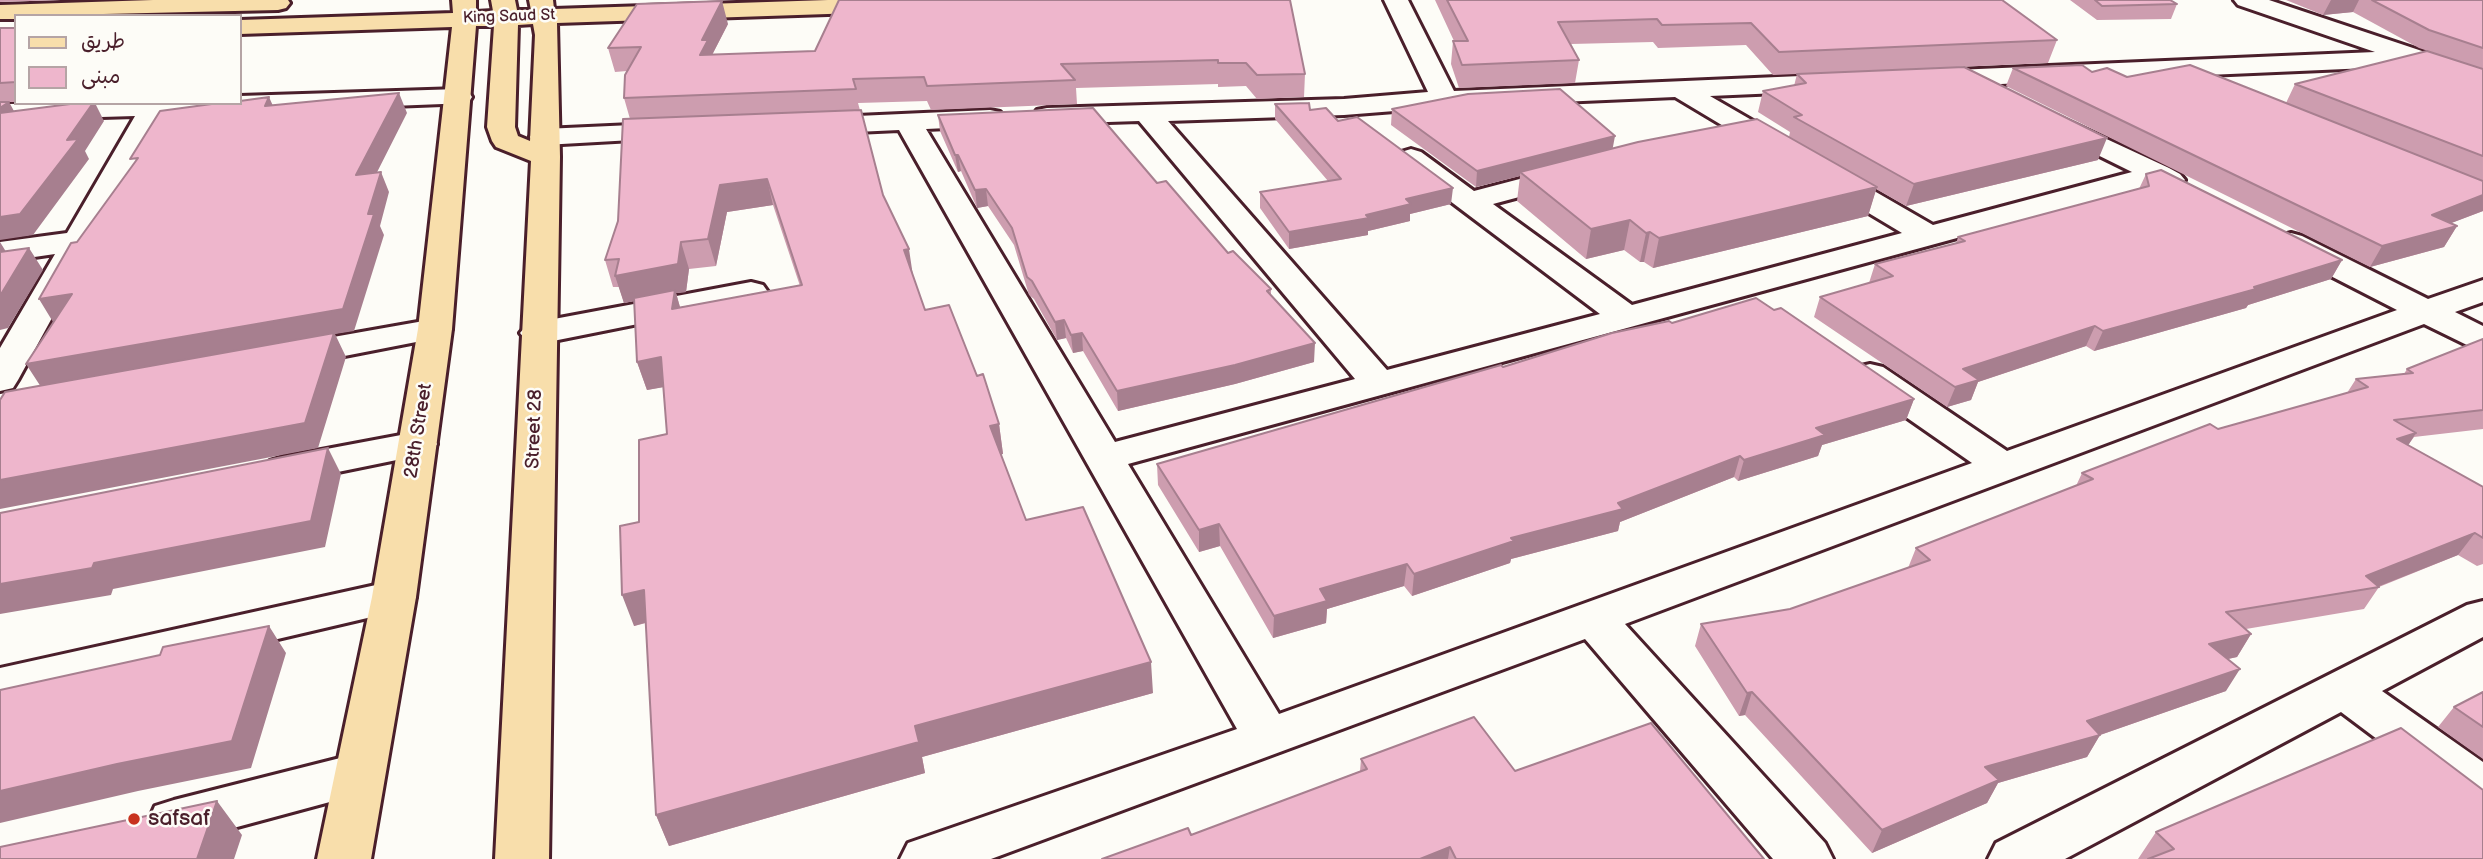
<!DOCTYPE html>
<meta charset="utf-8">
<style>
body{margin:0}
#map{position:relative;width:2483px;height:859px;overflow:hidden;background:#fdfcf7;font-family:"Balsamiq Sans","Playpen Sans Arabic",sans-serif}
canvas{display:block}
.legend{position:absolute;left:14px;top:14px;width:228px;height:91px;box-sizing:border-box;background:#fdfcf7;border:2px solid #b5a4a5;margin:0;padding:9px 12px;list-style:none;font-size:21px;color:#4a1f2b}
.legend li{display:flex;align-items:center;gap:14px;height:35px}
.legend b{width:35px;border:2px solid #b5a4a5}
</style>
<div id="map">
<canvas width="2483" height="859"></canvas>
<ul class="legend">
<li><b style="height:9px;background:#f8deab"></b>طريق</li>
<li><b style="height:19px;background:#eeb6cc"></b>مبنى</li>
</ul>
</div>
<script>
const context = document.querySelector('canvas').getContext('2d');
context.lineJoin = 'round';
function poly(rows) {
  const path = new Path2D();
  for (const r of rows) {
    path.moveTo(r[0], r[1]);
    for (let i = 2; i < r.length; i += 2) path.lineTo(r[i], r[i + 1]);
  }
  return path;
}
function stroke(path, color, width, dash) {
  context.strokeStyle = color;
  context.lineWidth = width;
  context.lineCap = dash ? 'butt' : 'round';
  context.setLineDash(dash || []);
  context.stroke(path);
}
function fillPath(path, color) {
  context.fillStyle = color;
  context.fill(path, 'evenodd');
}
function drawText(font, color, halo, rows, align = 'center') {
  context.font = font + ' "Balsamiq Sans",sans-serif';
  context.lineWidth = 5;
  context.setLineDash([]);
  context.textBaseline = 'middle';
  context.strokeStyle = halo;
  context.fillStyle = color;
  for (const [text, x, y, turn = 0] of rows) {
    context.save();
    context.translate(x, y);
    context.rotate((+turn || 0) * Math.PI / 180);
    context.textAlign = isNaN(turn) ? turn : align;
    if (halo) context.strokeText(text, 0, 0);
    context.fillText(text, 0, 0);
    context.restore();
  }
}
const minor = poly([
 [1384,0,1408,0,1454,91,1847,74,1856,76,1860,82,1856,88,1847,90,1710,96,1933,225,2132,172,2047,130,2043,124,2047,118,2057,116,2169,168,2180,174,2185,180,2180,186,2170,189,2155,184,1128,464,1279,714,1972,463,1857,383,1852,375,1857,367,1870,364,1883,367,2007,451,2397,310,2280,250,2275,243,2280,236,2291,233,2302,236,2428,299,2483,280,2483,302,2455,312,2483,326,2483,351,2471,347,2424,324,1625,624,1825,843,1833,859,1773,859,1585,639,991,859,900,859,908,843,1237,729,899,130,813,134,803,132,799,126,803,120,813,118,990,110,1000,112,1004,118,1000,124,990,126,926,129,1115,442,1355,379,1139,121,1047,124,1037,122,1033,116,1037,110,1047,108,1344,99,1428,92,1384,0],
 [1675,97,1902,233,1632,305,1493,204,1579,181,1584,175,1579,169,1569,166,1474,191,1421,152,1411,149,1401,152,1397,158,1401,164,1600,314,1387,370,1168,121,1344,115,1445,107,1675,97],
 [2234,0,2269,0,2428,53,2483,72,2483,89,2414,66,1932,87,1923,85,1919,79,1923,73,1932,71,2375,52,2238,5,2234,0],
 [459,89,468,91,472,97,468,103,163,115,18,380,13,388,0,391,0,348,55,254,0,262,0,242,67,233,135,116,0,120,0,104,240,103,240,96,459,89],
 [676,123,686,125,690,131,686,137,544,145,534,143,530,137,534,131,544,129,676,123],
 [751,282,763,285,768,292,763,299,538,344,526,340,520,333,526,326,538,322,751,282],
 [435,319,447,322,452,329,447,336,288,367,275,364,270,356,275,348,288,345,435,319],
 [417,432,431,435,437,444,431,453,284,483,270,479,264,470,270,461,284,457,417,432],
 [394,581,410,586,416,597,410,608,0,704,0,668,394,581],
 [2483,601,2483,637,2382,691,2483,762,2483,811,2465,805,2341,712,2065,859,1988,859,1996,843,2467,605,2483,601],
 [360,753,378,759,385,774,378,789,174,844,155,838,148,822,155,806,174,800,360,753]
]);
const major = poly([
 [153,0,288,0,290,3,286,8,278,10,16,16,16,19,0,19,0,5,153,0],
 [452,0,476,0,476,12,493,11,491,0,515,0,517,10,531,10,529,0,553,0,554,9,828,0,896,0,900,5,896,10,888,12,557,23,560,157,549,859,495,859,531,161,496,147,492,141,487,127,494,26,476,26,452,329,416,597,371,859,317,859,372,597,418,329,452,27,240,34,240,20,453,13,452,0],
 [533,24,535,35,530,141,518,136,515,127,518,25,533,24]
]);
stroke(minor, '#4a1f2b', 6);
stroke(major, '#4a1f2b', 6);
fillPath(minor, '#fdfcf7');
fillPath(major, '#f8deab');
fillPath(poly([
 [0,0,60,0,0,2],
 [1290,0,1305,74,1304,97,1257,99,1246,86,1218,87,1218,84,1076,88,1077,104,931,110,927,101,858,103,883,195,925,310,977,376,999,424,1003,454,1001,454,1026,520,1153,693,922,757,925,773,669,846,656,815,646,623,634,626,639,522,667,434,663,387,647,390,637,362,634,301,624,303,619,287,613,287,605,260,618,221,630,119,624,98,627,71,615,72,608,48,728,24,712,55,815,51],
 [773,205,800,286,680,307,676,293,686,292,689,269,716,266,727,212],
 [1435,0,2002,0,2057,40,2048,63,1773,75,1746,45,1658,48,1653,42,1571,44,1579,60,1575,83,1459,88,1451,64,1453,41,1454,41],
 [2070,0,2170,0,2177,4,2171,19,2097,20],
 [2286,0,2483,0,2483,181,2286,103,2295,84,2455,60,2419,48,2353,12,2323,15],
 [0,28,16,28,16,102,0,102],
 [2013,68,2092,72,2127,77,2483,211,2451,223,2457,226,2444,247,2370,267,2006,86],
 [1797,74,2098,160,1906,206,1876,189,1868,216,1653,268,1644,262,1640,262,1624,250,1586,259,1517,201,1520,176,1476,187,1391,125,1392,109,1613,148,1789,137,1790,132,1758,112,1763,91,1794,86],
 [1275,104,1310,110,1338,121,1451,204,1410,214,1410,221,1368,231,1368,235,1289,249,1260,208,1260,192,1328,181,1275,119],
 [938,115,1157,183,1228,253,1271,289,1271,295,1314,362,1235,384,1118,411,1083,351,1073,353,1066,338,1057,340,1034,299,1029,295,1014,245,988,206,977,208,961,171,958,172,940,131],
 [2146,174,2342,260,2331,279,2248,305,2246,308,2094,351,2086,346,1978,382,1971,400,1947,407,1814,317,1820,297,1869,283,1875,264,1956,244,1958,237,2139,189],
 [1774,310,1914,399,1906,420,1822,445,1818,456,1738,481,1734,477,1620,522,1618,531,1511,559,1510,563,1412,596,1404,586,1327,609,1326,623,1273,638,1220,546,1199,552,1158,485,1157,464,1503,367,1672,323],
 [2483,339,2483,429,2414,437,2408,445,2483,487,2483,564,2477,566,2458,555,2379,587,2364,609,2246,629,2251,634,2237,657,2228,659,2226,691,2100,735,2087,757,1998,783,1987,803,1872,853,1745,715,1739,716,1695,646,1701,624,1790,609,1908,568,1916,548,2076,486,2082,473,2218,429,2347,393,2356,379,2404,374,2407,369],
 [2483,692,2483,759,2438,727,2454,707],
 [1361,759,1515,771,1764,859,1102,859,1191,835,1360,771],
 [2156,832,2483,859,2138,859]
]), '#cd9daf');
fillPath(poly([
 [2331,0,2359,0,2353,12,2323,15],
 [722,1,728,24,712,55,700,55,702,40],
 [399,93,407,113,365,196,356,175],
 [269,97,278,117,265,106],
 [9,102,20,122,0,128,0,108],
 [93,103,95,103,104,121,85,151,89,159,33,235,0,240,0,217,67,140],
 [1615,136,1612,152,1520,172,1520,176,1476,187,1477,171],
 [2107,138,2098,160,1906,206,1914,184],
 [955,155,958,155,961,171,958,172],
 [381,172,389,192,380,226,384,235,354,331,335,334,346,357,318,448,0,509,0,480,41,387,26,364,368,214],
 [767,179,773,205,727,212,716,266,708,239,720,185],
 [1877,187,1868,216,1653,268,1659,238],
 [1453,188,1451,204,1410,214,1410,221,1368,231,1368,235,1289,249,1289,232,1366,215,1406,199],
 [986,189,988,206,977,208,975,190],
 [2483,195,2483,211,2420,235,2432,215],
 [1630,220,1624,250,1586,259,1591,229],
 [2457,226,2444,247,2370,267,2382,246],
 [1650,232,1644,262,1640,262,1646,233],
 [0,242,13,263,0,269],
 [681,242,689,269,686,292,676,293,683,318,672,309,674,294,624,303,615,276],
 [29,248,43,270,8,328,0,330,0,296],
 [909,249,913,276,904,250],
 [2342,260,2331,279,2248,305,2246,308,2094,351,2103,331],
 [72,294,86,317,53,322,39,299],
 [1064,320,1066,338,1057,340,1055,322],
 [2095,326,2086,346,1978,382,1971,400,1947,407,1963,369],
 [1082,333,1083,351,1073,353,1071,335],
 [1315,343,1314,362,1235,384,1118,411,1117,391],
 [661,357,670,386,647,390,637,362],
 [1914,399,1906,420,1822,445,1818,456,1738,481,1744,460,1816,428],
 [999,424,1003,454,995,456,990,426],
 [2416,433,2402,455,2397,439],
 [328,448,341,474,325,547,113,589,111,595,0,614,0,584,94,563],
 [1740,456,1734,477,1620,522,1618,531,1511,559,1510,563,1412,596,1414,574,1511,538,1618,503],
 [1219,524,1220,546,1199,552,1199,530],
 [2475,533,2458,555,2377,587,2366,576],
 [1407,564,1404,586,1327,609,1326,623,1273,638,1274,616,1320,589],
 [644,590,655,620,634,626,622,595],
 [269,626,286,653,251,768,138,791,0,823,0,791],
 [2251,634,2237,657,2195,666,2209,644],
 [1151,662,1153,693,922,757,925,773,669,846,656,815,915,726],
 [2240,669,2226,691,2100,735,2087,757,1998,783,1987,803,1872,853,1882,830,1985,767,2087,721],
 [1752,692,1745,715,1739,716,1747,693],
 [217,801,242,835,234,859,197,859],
 [1450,847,1448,859,1420,859]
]), '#a77f8f');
const building = poly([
 [839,0,1290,0,1305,74,1257,75,1246,63,1218,63,1218,60,1061,64,1075,80,927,86,924,77,853,79,856,89,624,98,625,75,641,47,608,48,637,4,722,1,702,40,708,40,700,55,815,51,839,0],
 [1447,0,2002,0,2057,40,1779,52,1751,23,1662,25,1657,19,1558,22,1579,60,1462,65,1453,41,1468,41,1447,0],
 [2095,0,2170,0,2177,4,2102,6,2095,0],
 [2372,0,2483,0,2483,48,2429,30,2372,0],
 [0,28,16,28,16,82,0,83,0,28],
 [2427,51,2483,69,2483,156,2295,84,2427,51],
 [2082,65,2092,72,2107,68,2127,77,2190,65,2483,181,2483,195,2432,215,2457,226,2382,246,2013,68,2082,65],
 [1964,67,2107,138,1914,184,1794,117,1802,115,1763,91,1806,83,1797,74,1964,67],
 [1560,89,1615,136,1477,171,1392,109,1468,94,1560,89],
 [399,93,356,175,381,172,368,214,374,214,343,309,26,364,72,294,39,299,71,243,77,242,138,158,130,159,160,111,219,103,240,103,240,101,269,97,265,106,399,93],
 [0,102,9,102,0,108,0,102],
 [78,103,93,103,67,140,78,139,20,214,0,217,0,113,78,103],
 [1309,103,1310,110,1326,108,1338,121,1357,117,1453,188,1406,199,1411,204,1366,215,1369,218,1289,232,1260,192,1341,179,1275,104,1309,103],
 [1093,108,1157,183,1166,181,1228,253,1233,251,1271,289,1267,291,1315,343,1235,365,1117,391,1082,333,1071,335,1064,320,1055,322,1032,281,1027,277,1012,228,986,189,975,190,958,155,955,155,938,115,1093,108],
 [861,110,883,195,909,249,904,250,925,310,949,305,977,376,983,374,999,424,990,426,1026,520,1083,507,1151,662,915,726,919,742,656,815,644,590,622,595,620,526,639,522,639,440,667,434,661,357,637,362,634,298,675,290,672,309,802,285,767,179,720,185,708,239,681,242,678,264,615,276,619,259,605,260,618,221,623,119,861,110],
 [1757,119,1877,187,1659,238,1650,232,1646,233,1630,220,1591,229,1520,172,1638,142,1757,119],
 [2161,170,2342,260,2254,287,2256,289,2103,331,2095,326,1963,369,1979,380,1955,387,1820,297,1893,276,1875,264,1965,241,1958,237,2149,186,2146,174,2161,170],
 [29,248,0,296,0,252,29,248],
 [1756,298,1774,310,1781,308,1914,399,1816,428,1825,435,1744,460,1740,456,1618,503,1623,509,1511,538,1514,541,1414,574,1407,564,1320,589,1327,601,1274,616,1219,524,1199,530,1157,464,1501,365,1503,367,1612,333,1669,321,1672,323,1756,298],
 [334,333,305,423,0,480,0,400,5,392,334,333],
 [2483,339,2483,410,2394,420,2416,433,2397,439,2483,487,2483,538,2475,533,2366,576,2379,587,2226,612,2251,634,2209,644,2240,669,2087,721,2100,735,1985,767,1999,780,1882,830,1752,692,1747,693,1701,624,1790,609,1930,560,1916,548,2093,479,2082,473,2210,424,2218,429,2368,387,2356,379,2413,373,2407,369,2483,339],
 [328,448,311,521,94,563,92,568,0,584,0,513,328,448],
 [269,626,232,741,117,764,0,791,0,690,160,655,163,647,269,626],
 [2483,692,2483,727,2454,707,2483,692],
 [1474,717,1515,771,1651,723,1764,859,1456,859,1450,847,1420,859,1102,859,1188,828,1191,835,1367,769,1361,759,1474,717],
 [2401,728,2483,790,2483,859,2148,859,2174,849,2156,832,2401,728],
 [217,801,197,859,0,859,0,847,217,801]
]);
fillPath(building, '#eeb6cc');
stroke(building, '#a77f8f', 2);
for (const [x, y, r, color] of [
 [134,819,7,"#c8321e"]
]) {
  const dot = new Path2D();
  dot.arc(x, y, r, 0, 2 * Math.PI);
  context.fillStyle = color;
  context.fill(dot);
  stroke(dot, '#fdfcf7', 2.5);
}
drawText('16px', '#4a1f2b', '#fdfcf7', [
 ["King Saud St",509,17,-2]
]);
drawText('19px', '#4a1f2b', '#fdfcf7', [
 ["Street 28",535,429,-88],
 ["28th Street",419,431,-81]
]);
drawText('23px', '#4a1f2b', '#fdfcf7', [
 ["safsaf",148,819]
], 'left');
</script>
